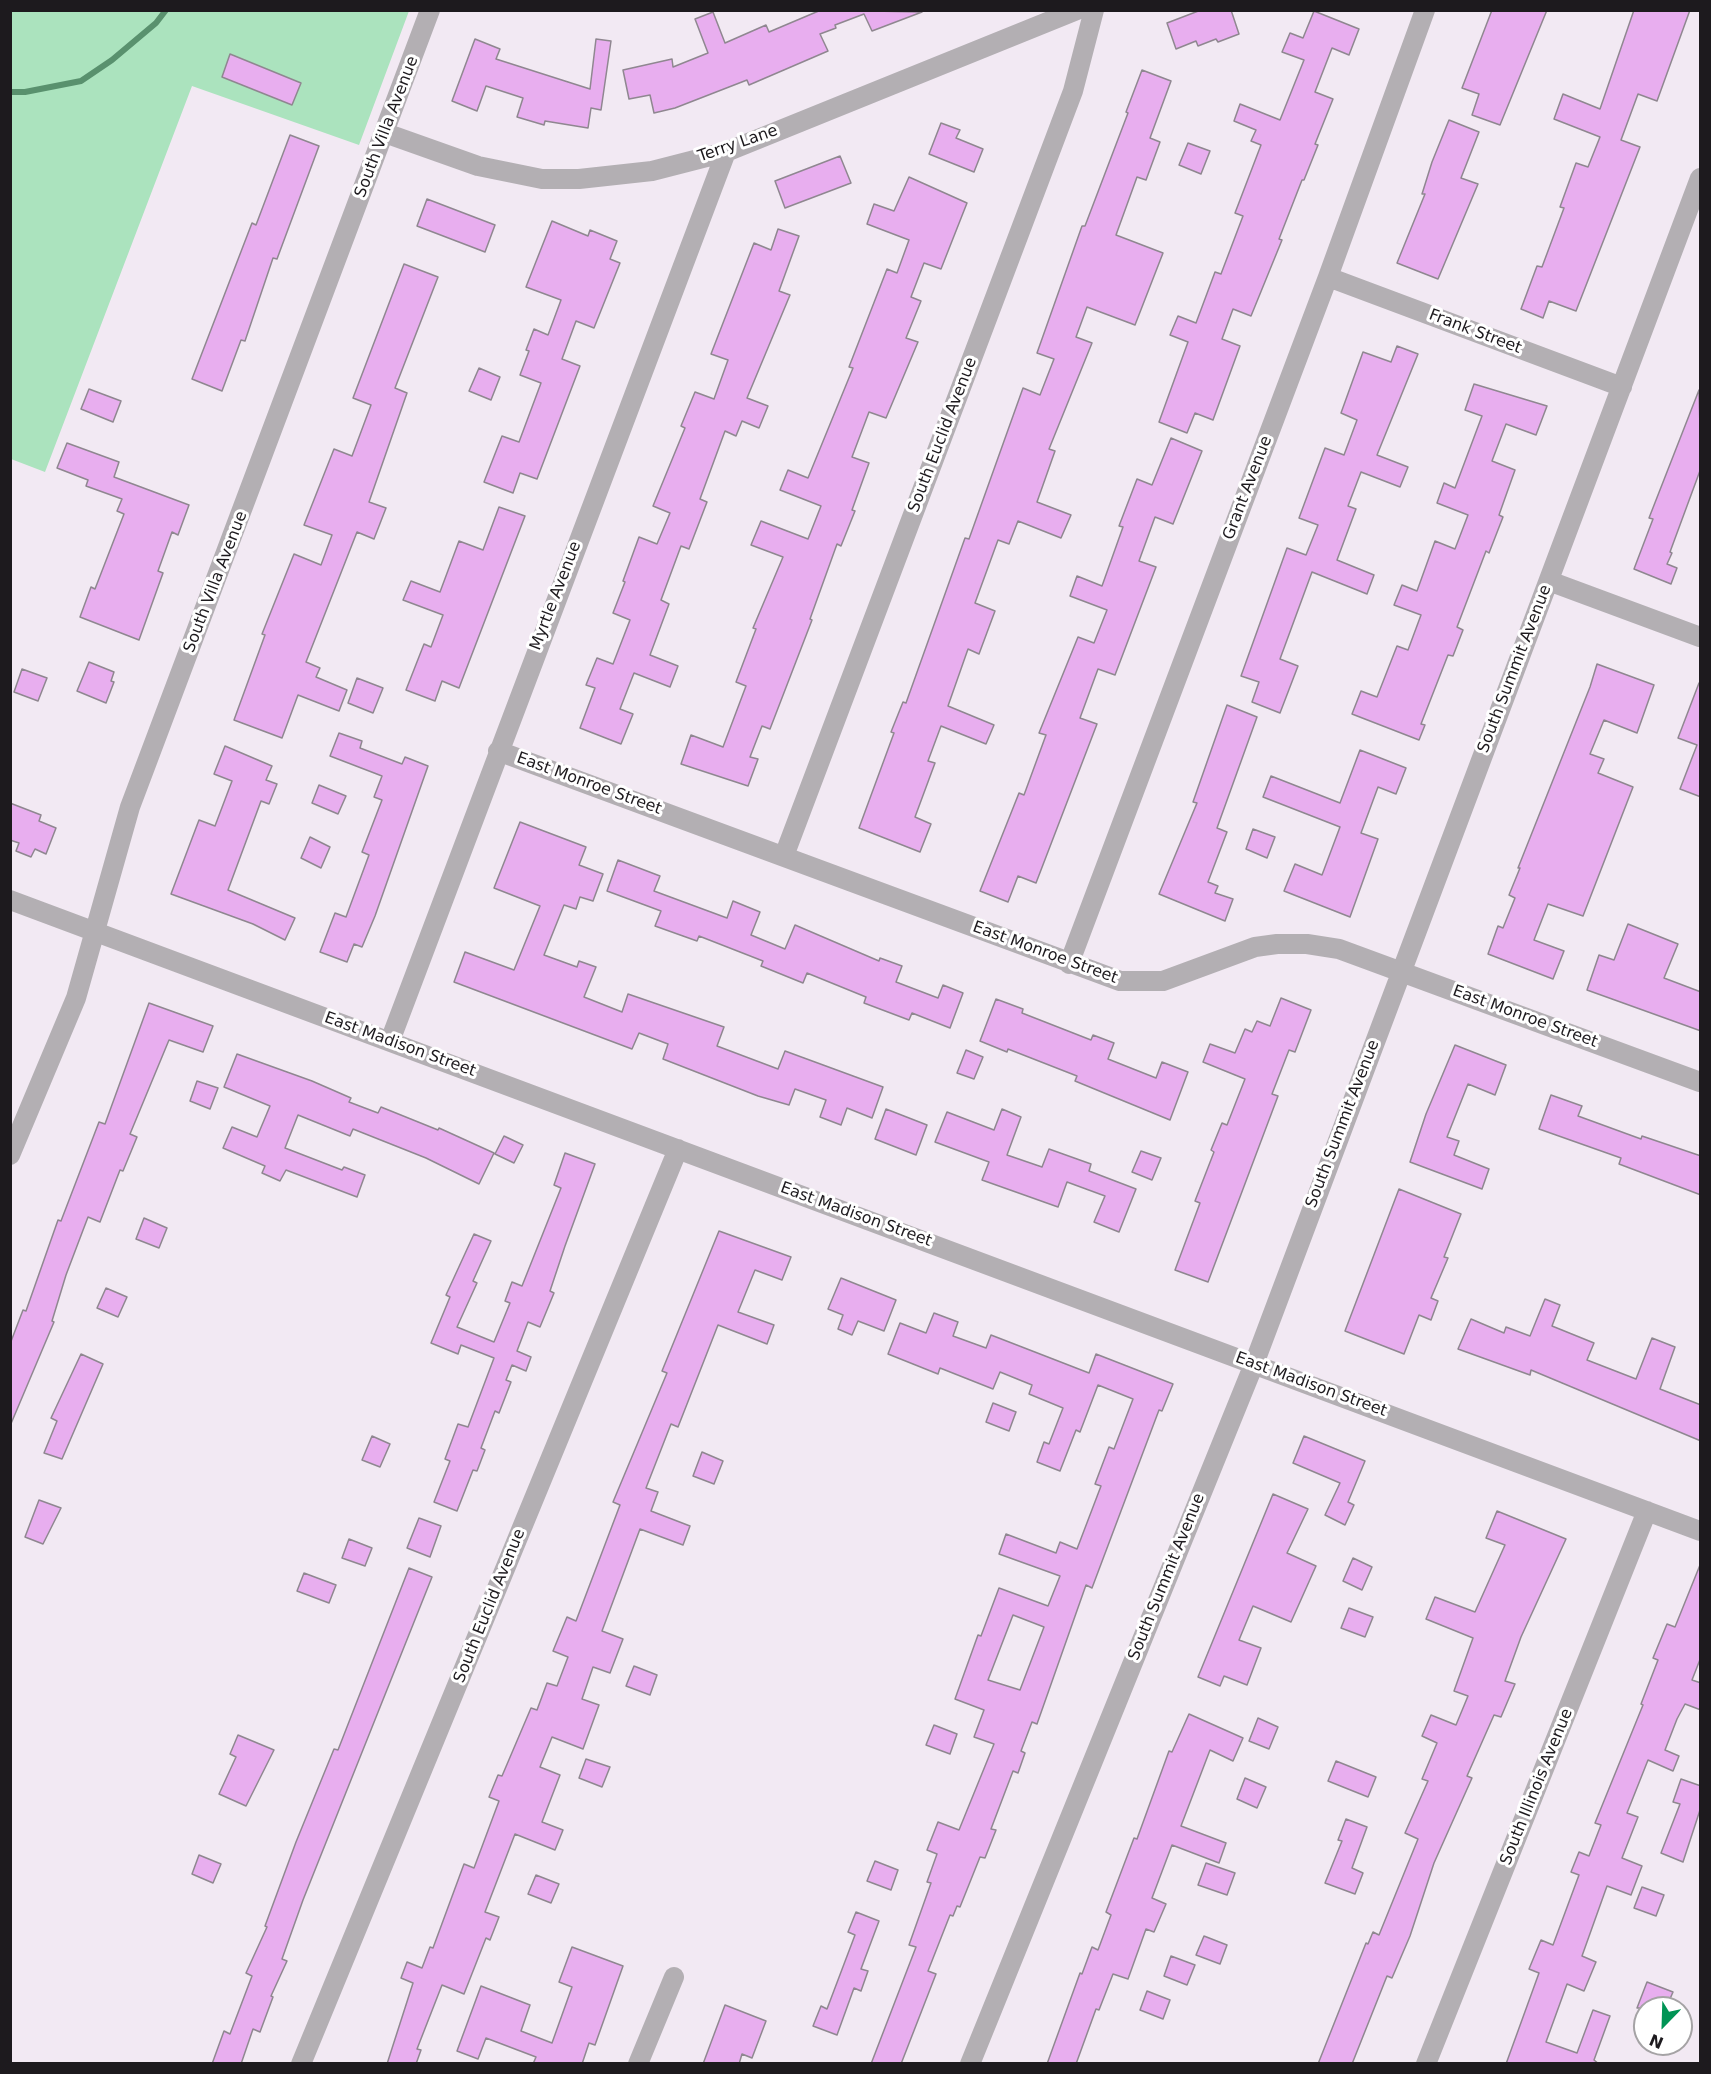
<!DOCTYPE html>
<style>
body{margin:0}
#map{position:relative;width:1711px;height:2074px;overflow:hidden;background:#f2e9f3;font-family:"DejaVu Sans",sans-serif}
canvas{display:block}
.frame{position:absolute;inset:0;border:12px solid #1d1a1e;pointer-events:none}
.north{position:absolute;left:1633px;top:1996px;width:60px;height:60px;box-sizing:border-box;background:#fff;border:2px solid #a5a3a5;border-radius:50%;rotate:203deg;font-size:16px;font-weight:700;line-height:24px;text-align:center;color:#1d1a1e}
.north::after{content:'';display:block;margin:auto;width:21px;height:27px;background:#009455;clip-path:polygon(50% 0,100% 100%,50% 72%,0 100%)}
</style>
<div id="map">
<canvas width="1711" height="2074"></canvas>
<div class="frame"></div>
<div class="north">N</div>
</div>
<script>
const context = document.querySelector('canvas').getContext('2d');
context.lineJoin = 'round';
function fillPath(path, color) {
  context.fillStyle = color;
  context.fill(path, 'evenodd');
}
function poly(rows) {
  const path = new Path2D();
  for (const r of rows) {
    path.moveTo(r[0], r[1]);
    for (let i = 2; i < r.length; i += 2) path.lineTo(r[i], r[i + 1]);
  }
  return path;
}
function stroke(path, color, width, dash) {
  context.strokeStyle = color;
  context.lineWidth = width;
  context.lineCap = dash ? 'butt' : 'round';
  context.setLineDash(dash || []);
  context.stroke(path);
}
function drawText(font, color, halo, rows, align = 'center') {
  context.font = font + ' "DejaVu Sans",sans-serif';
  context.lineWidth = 6;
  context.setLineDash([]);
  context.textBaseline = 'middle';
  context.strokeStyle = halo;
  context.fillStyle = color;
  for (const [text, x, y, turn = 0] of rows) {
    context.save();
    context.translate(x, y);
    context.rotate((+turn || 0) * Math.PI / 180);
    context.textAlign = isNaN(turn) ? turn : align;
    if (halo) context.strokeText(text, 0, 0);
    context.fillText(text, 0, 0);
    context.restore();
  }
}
fillPath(poly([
 [10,11,409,11,359,145,192,86,45,472,11,459]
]), '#abe3be');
stroke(poly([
 [10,92,25,92,81,81,112,60,156,23,166,10]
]), '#59916e', 6);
const building = poly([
 [821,10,922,12,872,31,864,14,835,25,836,28,820,34,828,51,749,85,747,80,675,108,654,113,650,95,629,99,623,70,672,59,673,67,708,53,695,19,713,12,725,43,766,25,769,32,821,10],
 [1201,10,1231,10,1239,34,1218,42,1216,39,1198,46,1196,41,1176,49,1167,23,1201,10],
 [1492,10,1547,10,1500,125,1472,115,1479,94,1462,88,1492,10],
 [1634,10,1690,10,1657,101,1638,94,1621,140,1640,147,1576,311,1549,301,1543,318,1521,309,1537,266,1542,267,1564,208,1560,207,1576,163,1588,167,1600,137,1554,119,1563,94,1600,109,1634,10],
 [1314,11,1359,29,1349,55,1332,48,1315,92,1333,99,1315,144,1318,145,1304,180,1302,180,1279,239,1282,240,1251,316,1233,309,1222,339,1240,346,1213,420,1195,413,1187,433,1159,422,1188,342,1170,335,1178,316,1196,323,1215,272,1221,274,1243,216,1235,213,1261,145,1251,141,1256,130,1234,121,1240,104,1280,120,1304,60,1282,52,1290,33,1303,38,1314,11],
 [475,39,500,49,496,59,590,89,596,39,611,41,601,110,591,108,588,128,545,121,544,125,517,117,523,98,486,86,477,111,452,101,475,39],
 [230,54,301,83,292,105,222,77,230,54],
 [1142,70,1171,81,1150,138,1160,142,1146,180,1137,177,1116,235,1163,253,1135,325,1087,307,1076,337,1092,343,1049,449,1055,451,1037,502,1071,515,1061,538,1018,521,1009,544,998,540,975,603,995,611,979,654,968,649,948,706,994,725,986,744,941,726,928,761,935,763,915,817,931,824,920,852,859,828,894,733,891,732,903,702,906,703,965,538,969,539,1023,388,1040,395,1054,359,1037,353,1082,226,1085,226,1128,113,1126,112,1142,70],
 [1449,120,1479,132,1461,178,1478,184,1438,279,1397,263,1425,194,1422,194,1432,162,1449,120],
 [941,123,960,130,956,138,983,149,974,172,929,154,941,123],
 [290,135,319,146,277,259,273,258,245,341,241,340,222,391,192,379,252,223,256,225,290,135],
 [1188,143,1210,151,1201,174,1179,165,1188,143],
 [840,156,851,183,785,208,775,181,840,156],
 [909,177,967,203,941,269,924,263,911,297,921,301,906,338,918,342,886,418,869,412,852,457,869,463,852,510,855,511,841,546,837,544,810,619,812,620,770,729,762,726,750,757,758,759,748,786,681,764,691,735,723,747,746,686,736,682,756,629,753,628,783,557,751,545,761,521,808,539,821,506,780,490,788,470,808,478,853,368,849,367,887,269,897,273,909,240,867,224,874,204,894,211,909,177],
 [427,199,495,225,485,252,417,226,427,199],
 [552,221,588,236,590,230,617,241,610,259,620,263,594,328,576,321,562,359,580,366,537,479,520,473,513,493,484,482,502,436,519,442,541,383,520,375,529,351,526,350,534,329,548,335,561,300,526,287,552,221],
 [778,229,799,236,779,291,790,295,747,398,768,406,759,428,742,421,736,436,725,431,700,499,707,502,689,549,681,546,661,600,669,604,650,655,678,666,670,687,634,673,620,709,633,714,621,744,580,728,595,688,586,685,597,658,613,664,630,620,613,613,625,582,623,581,639,537,657,544,670,513,653,506,685,428,681,426,695,392,714,399,728,360,711,354,754,243,771,250,778,229],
 [404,264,438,277,395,388,407,393,369,502,386,508,374,539,357,532,306,662,320,668,316,677,347,690,339,711,298,695,282,738,234,720,265,635,262,634,294,554,321,565,332,535,304,525,334,449,352,456,371,405,353,398,404,264],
 [1397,346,1418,354,1377,455,1408,467,1400,487,1361,472,1348,506,1356,509,1337,560,1374,575,1367,594,1312,572,1280,659,1298,666,1280,713,1252,702,1259,682,1241,676,1287,548,1306,555,1318,525,1299,518,1325,448,1344,455,1357,420,1341,413,1363,352,1391,362,1397,346],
 [479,368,500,377,491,400,469,391,479,368],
 [1474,384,1547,406,1536,435,1506,424,1492,461,1515,470,1499,515,1503,517,1489,553,1486,551,1457,627,1463,630,1453,656,1448,655,1421,724,1425,725,1419,740,1352,714,1361,691,1377,697,1397,646,1408,650,1421,615,1394,605,1402,585,1417,591,1435,541,1455,549,1468,515,1437,503,1444,483,1455,488,1482,416,1465,410,1474,384],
 [89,389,121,401,113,422,81,409,89,389],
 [1699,390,1701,468,1670,552,1672,553,1667,564,1677,568,1671,584,1634,569,1653,519,1649,518,1699,390],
 [1171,438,1202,451,1173,524,1155,517,1139,561,1156,567,1115,675,1098,669,1080,718,1097,724,1036,883,1018,876,1008,902,980,891,1019,793,1024,795,1046,735,1039,733,1078,637,1094,643,1107,610,1070,596,1077,576,1102,586,1123,527,1119,526,1137,479,1152,485,1171,438],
 [67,443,119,462,114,477,189,505,178,535,172,532,158,571,163,573,139,640,80,617,91,587,95,589,124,514,117,511,122,499,86,486,88,480,57,468,67,443],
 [499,507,525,516,459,688,442,681,435,701,406,690,424,644,431,647,443,615,403,600,411,581,440,592,459,541,483,550,499,507],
 [89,662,114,672,111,681,114,682,106,703,77,691,89,662],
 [1597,664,1654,685,1637,733,1604,720,1590,754,1604,759,1598,773,1633,787,1583,916,1548,904,1534,940,1564,951,1553,979,1488,954,1498,926,1503,928,1515,898,1509,895,1520,868,1518,868,1590,687,1597,664],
 [22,669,47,678,38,701,14,692,22,669],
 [357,678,383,688,373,713,348,703,357,678],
 [1699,683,1701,683,1701,797,1680,789,1697,745,1678,738,1699,683],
 [1227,705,1257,717,1217,828,1227,832,1208,882,1218,886,1215,893,1233,899,1225,921,1159,894,1197,803,1193,802,1227,705],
 [339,733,362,741,360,748,402,764,405,757,428,766,375,916,362,947,354,944,347,962,320,952,335,913,346,917,369,855,362,852,382,800,374,797,382,776,330,756,339,733],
 [225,746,272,766,266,780,277,784,269,804,261,801,228,890,295,918,285,940,253,924,171,894,199,820,215,826,232,781,214,774,225,746],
 [1360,750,1406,768,1396,794,1378,787,1361,833,1378,839,1350,917,1284,891,1295,864,1322,875,1340,827,1263,797,1271,776,1340,803,1360,750],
 [319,785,346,796,338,814,312,803,319,785],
 [10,803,41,815,39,821,56,828,46,854,35,849,31,857,16,851,19,843,10,840,10,803],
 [520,822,586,847,579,865,603,874,593,901,580,897,576,909,564,905,544,955,577,967,579,961,596,967,584,997,622,1012,628,994,724,1027,717,1046,778,1069,785,1051,883,1087,872,1118,847,1108,841,1125,820,1117,826,1100,795,1089,789,1105,758,1096,663,1059,668,1044,639,1033,632,1049,454,982,465,952,514,970,540,906,494,888,520,822],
 [1253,829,1275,837,1267,858,1246,849,1253,829],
 [310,837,330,847,321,868,301,858,310,837],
 [618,860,660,876,654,891,727,918,733,901,760,912,751,935,785,949,795,925,879,961,880,958,902,966,896,982,938,998,943,985,963,993,950,1028,912,1013,909,1020,864,1003,866,997,807,973,803,983,761,966,763,961,699,936,697,941,655,926,661,911,607,891,618,860],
 [1628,924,1678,944,1664,978,1701,992,1701,1031,1587,990,1599,955,1614,960,1628,924],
 [1281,998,1311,1010,1295,1052,1289,1050,1272,1094,1278,1096,1208,1282,1175,1270,1200,1203,1195,1201,1214,1152,1211,1150,1222,1123,1227,1125,1245,1079,1203,1062,1210,1044,1235,1053,1245,1029,1252,1032,1257,1021,1270,1026,1281,998],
 [996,999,1023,1009,1022,1013,1091,1040,1093,1035,1114,1043,1108,1059,1156,1078,1162,1062,1188,1072,1170,1120,1075,1081,1077,1076,1008,1049,1007,1052,980,1041,996,999],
 [149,1003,213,1026,203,1052,169,1040,130,1134,137,1137,123,1171,120,1170,100,1222,88,1217,66,1275,52,1321,54,1322,10,1426,10,1344,23,1310,26,1311,58,1220,61,1221,99,1122,105,1124,149,1003],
 [1455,1045,1506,1065,1495,1095,1468,1084,1447,1137,1459,1141,1454,1155,1489,1169,1482,1189,1410,1162,1426,1114,1455,1045],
 [966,1050,983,1057,974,1079,957,1073,966,1050],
 [237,1054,312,1081,351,1098,349,1102,378,1113,381,1107,438,1130,439,1128,494,1153,479,1184,426,1158,353,1129,350,1136,298,1115,285,1148,342,1170,344,1167,365,1175,357,1197,286,1170,280,1181,262,1173,265,1166,223,1148,232,1127,257,1137,270,1106,224,1087,237,1054],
 [197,1081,218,1088,210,1109,190,1101,197,1081],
 [1551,1095,1582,1106,1578,1116,1641,1139,1642,1136,1701,1156,1701,1195,1619,1164,1621,1158,1539,1129,1551,1095],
 [886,1109,927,1125,916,1155,875,1139,886,1109],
 [1002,1109,1021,1117,1007,1155,1042,1167,1049,1149,1091,1164,1089,1171,1136,1189,1119,1232,1094,1222,1105,1196,1067,1182,1058,1207,982,1180,989,1162,935,1142,947,1112,994,1130,1002,1109],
 [504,1136,523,1145,514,1163,495,1154,504,1136],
 [1141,1151,1161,1158,1152,1180,1132,1172,1141,1151],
 [565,1153,595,1164,565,1246,550,1291,554,1293,540,1327,528,1322,517,1351,531,1357,526,1371,512,1365,506,1380,511,1382,499,1413,495,1411,481,1448,485,1450,477,1471,473,1470,457,1511,434,1502,450,1461,445,1459,458,1424,468,1427,494,1358,461,1345,458,1354,431,1343,450,1297,446,1295,474,1234,491,1241,473,1281,477,1283,457,1327,494,1342,510,1303,505,1301,512,1282,522,1286,561,1188,554,1185,565,1153],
 [1399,1189,1461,1214,1444,1257,1448,1258,1431,1298,1438,1301,1431,1320,1419,1315,1404,1354,1345,1331,1399,1189],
 [144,1218,167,1228,159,1248,136,1239,144,1218],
 [719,1231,791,1257,782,1280,755,1270,738,1312,774,1325,767,1344,718,1325,678,1427,671,1424,646,1488,658,1492,651,1511,690,1526,683,1545,640,1529,602,1631,623,1639,610,1673,593,1667,582,1699,599,1705,583,1749,552,1737,540,1767,560,1775,542,1822,563,1830,555,1850,515,1834,485,1912,499,1917,490,1940,486,1938,464,1994,442,1985,417,2049,421,2050,416,2064,387,2064,413,1983,401,1978,407,1962,422,1968,430,1947,433,1948,464,1864,474,1868,499,1801,489,1797,498,1775,502,1776,531,1708,537,1710,547,1683,557,1686,568,1657,553,1651,567,1617,576,1621,620,1505,613,1502,667,1373,662,1371,719,1231],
 [841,1278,896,1300,884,1331,858,1321,852,1335,838,1329,843,1315,828,1309,841,1278],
 [106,1288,127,1297,118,1317,97,1308,106,1288],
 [1545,1299,1560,1305,1552,1326,1594,1343,1587,1360,1636,1379,1652,1338,1675,1347,1660,1389,1701,1405,1701,1441,1531,1370,1530,1375,1458,1349,1471,1319,1504,1333,1506,1327,1530,1336,1545,1299],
 [934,1313,958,1322,953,1336,986,1348,991,1335,1089,1373,1096,1354,1173,1384,1162,1411,1159,1410,1092,1588,1086,1585,1037,1724,1032,1722,1021,1751,1025,1753,1018,1773,1013,1771,991,1829,996,1830,985,1858,980,1857,960,1907,957,1906,953,1916,950,1915,928,1971,936,1974,901,2064,871,2064,916,1947,909,1945,931,1883,927,1882,937,1854,927,1850,938,1822,959,1830,994,1744,974,1737,984,1710,955,1699,978,1635,981,1636,999,1588,1048,1606,1060,1576,999,1554,1006,1534,1056,1553,1060,1542,1077,1549,1101,1486,1095,1484,1109,1447,1114,1449,1133,1399,1098,1385,1080,1432,1076,1430,1060,1471,1037,1462,1044,1442,1049,1444,1063,1408,1029,1394,1032,1385,1000,1372,993,1389,940,1368,938,1374,888,1354,900,1323,926,1333,934,1313],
 [1013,1615,1044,1627,1020,1690,988,1680,1013,1615],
 [81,1354,103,1364,62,1459,44,1453,57,1421,51,1418,81,1354],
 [993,1403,1016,1412,1009,1431,986,1422,993,1403],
 [372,1436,390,1444,380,1467,362,1460,372,1436],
 [1304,1436,1365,1461,1348,1502,1354,1505,1345,1525,1325,1515,1340,1483,1293,1463,1304,1436],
 [702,1452,723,1461,714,1484,693,1476,702,1452],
 [1273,1494,1308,1509,1287,1553,1316,1566,1291,1622,1253,1606,1239,1640,1261,1648,1247,1685,1224,1676,1220,1686,1198,1677,1273,1494],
 [39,1500,61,1508,43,1544,25,1537,39,1500],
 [1497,1511,1566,1539,1521,1637,1505,1681,1515,1684,1501,1717,1494,1715,1467,1776,1472,1778,1434,1863,1410,1936,1392,1978,1387,1976,1352,2064,1318,2064,1366,1943,1368,1944,1373,1932,1379,1935,1418,1839,1405,1833,1428,1781,1422,1779,1437,1743,1422,1736,1431,1715,1456,1725,1468,1696,1454,1691,1473,1638,1426,1619,1435,1597,1475,1612,1505,1545,1486,1538,1497,1511],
 [419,1518,441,1526,430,1557,407,1548,419,1518],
 [349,1539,372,1548,365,1566,342,1558,349,1539],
 [1353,1558,1372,1567,1362,1590,1343,1581,1353,1558],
 [1700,1565,1701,1657,1692,1680,1701,1683,1701,1710,1685,1704,1677,1719,1665,1750,1679,1756,1673,1771,1648,1760,1627,1813,1638,1817,1622,1858,1642,1866,1631,1895,1607,1886,1582,1956,1596,1962,1584,1991,1567,1984,1546,2042,1577,2053,1593,2010,1610,2016,1594,2060,1599,2064,1506,2064,1539,1973,1529,1969,1541,1940,1553,1945,1579,1875,1571,1872,1579,1852,1589,1856,1601,1825,1595,1823,1643,1705,1641,1704,1658,1660,1653,1658,1667,1624,1675,1627,1700,1565],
 [409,1568,432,1577,303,1900,282,1959,287,1961,271,1996,273,1997,260,2032,253,2029,241,2064,212,2064,224,2031,230,2034,252,1976,246,1973,267,1927,265,1926,296,1842,334,1749,338,1750,409,1568],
 [304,1573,336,1585,329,1603,297,1591,304,1573],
 [1349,1608,1373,1617,1365,1637,1341,1628,1349,1608],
 [634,1666,657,1675,650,1695,626,1686,634,1666],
 [1189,1714,1243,1738,1233,1761,1210,1750,1181,1826,1226,1843,1219,1863,1172,1845,1152,1898,1166,1904,1154,1932,1146,1929,1128,1979,1113,1974,1099,2010,1096,2009,1076,2064,1047,2064,1080,1973,1082,1974,1092,1947,1098,1950,1111,1915,1106,1912,1134,1838,1137,1839,1169,1751,1172,1752,1189,1714],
 [1258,1718,1278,1727,1269,1749,1249,1741,1258,1718],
 [934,1725,957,1734,950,1754,926,1745,934,1725],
 [238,1735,274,1750,246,1806,219,1794,236,1757,230,1754,238,1735],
 [586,1759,610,1767,602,1787,579,1778,586,1759],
 [1336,1761,1376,1777,1368,1797,1328,1781,1336,1761],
 [1245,1778,1266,1787,1257,1808,1237,1799,1245,1778],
 [1681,1779,1701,1786,1701,1807,1683,1862,1661,1853,1680,1804,1673,1802,1681,1779],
 [1346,1819,1367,1827,1352,1868,1363,1873,1355,1894,1325,1883,1342,1841,1338,1840,1346,1819],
 [199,1855,221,1864,213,1883,192,1874,199,1855],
 [875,1861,898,1870,891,1890,867,1881,875,1861],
 [1206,1863,1235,1873,1227,1895,1198,1885,1206,1863],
 [536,1875,559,1884,551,1903,528,1894,536,1875],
 [1642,1887,1664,1895,1656,1916,1634,1908,1642,1887],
 [856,1912,879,1921,861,1969,868,1971,861,1991,854,1988,837,2035,813,2026,821,2006,827,2009,855,1935,848,1932,856,1912],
 [1204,1936,1227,1945,1220,1964,1196,1955,1204,1936],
 [572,1947,623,1966,595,2045,589,2043,582,2064,533,2064,536,2057,486,2038,478,2059,457,2051,481,1986,530,2005,521,2031,552,2043,572,1987,559,1982,572,1947],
 [1171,1956,1195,1965,1187,1985,1164,1976,1171,1956],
 [1647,1982,1673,1992,1666,2008,1637,2008,1647,1982],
 [1147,1991,1170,2000,1163,2019,1140,2010,1147,1991],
 [725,2005,766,2021,752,2058,742,2054,739,2064,703,2064,725,2005]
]);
fillPath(building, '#e8aeef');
stroke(building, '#8f8790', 1.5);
stroke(poly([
 [385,133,478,166,542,179,579,179,652,171,726,152,1077,10],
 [1328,277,1622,387],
 [1549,581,1700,637],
 [498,751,1120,981,1163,981,1255,947,1277,944,1307,944,1339,949,1700,1082],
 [784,856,1073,91,1094,10],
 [10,900,1700,1531],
 [1069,964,1328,277,1425,10],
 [390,1041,726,152],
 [10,1155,76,998,130,807,430,10],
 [301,2064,678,1149],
 [638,2064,674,1977],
 [970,2064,1254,1364,1700,178],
 [1426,2064,1647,1511]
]), '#b3afb3', 20);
drawText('16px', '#1d1a1e', '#fff', [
 ["South Villa Avenue",387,127,-69],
 ["Terry Lane",738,144,-19],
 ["Frank Street",1475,332,21],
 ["South Euclid Avenue",943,435,-69],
 ["Grant Avenue",1248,488,-69],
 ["South Villa Avenue",216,582,-69],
 ["Myrtle Avenue",556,596,-69],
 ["South Summit Avenue",1515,669,-69],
 ["East Monroe Street",589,784,20],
 ["East Monroe Street",1045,953,20],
 ["East Monroe Street",1525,1017,20],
 ["East Madison Street",400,1045,20],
 ["South Summit Avenue",1343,1124,-69],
 ["East Madison Street",856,1215,20],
 ["East Madison Street",1311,1385,20],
 ["South Summit Avenue",1167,1577,-68],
 ["South Euclid Avenue",490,1606,-68],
 ["South Illinois Avenue",1537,1787,-68]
]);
</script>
